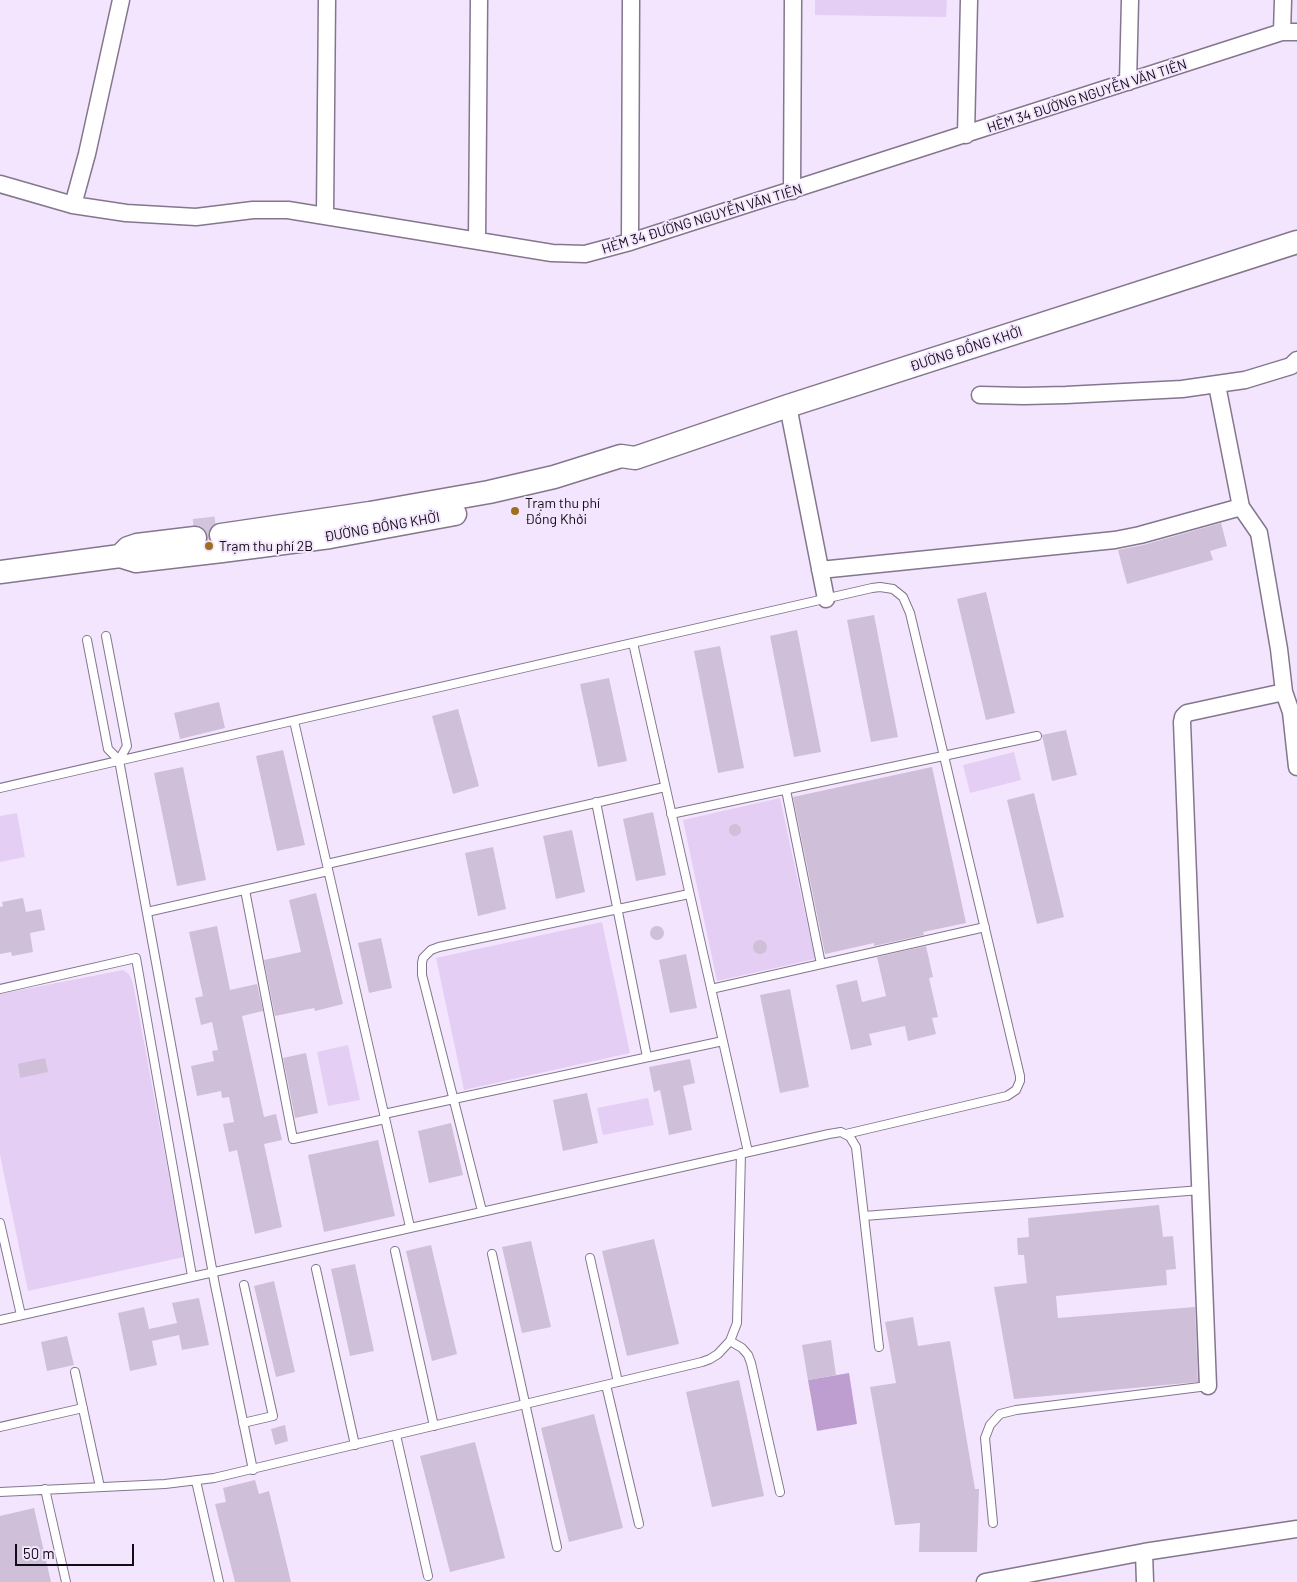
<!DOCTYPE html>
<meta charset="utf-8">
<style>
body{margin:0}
#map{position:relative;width:1297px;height:1582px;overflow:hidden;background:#f4e5fe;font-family:Barlow,sans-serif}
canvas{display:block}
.scale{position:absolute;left:15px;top:1544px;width:119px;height:22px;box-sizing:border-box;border:2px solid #120d15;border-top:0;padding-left:6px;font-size:15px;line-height:18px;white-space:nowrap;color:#120d15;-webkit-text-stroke:4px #f4e5fe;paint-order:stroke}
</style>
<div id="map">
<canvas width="1297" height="1582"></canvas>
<div class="scale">50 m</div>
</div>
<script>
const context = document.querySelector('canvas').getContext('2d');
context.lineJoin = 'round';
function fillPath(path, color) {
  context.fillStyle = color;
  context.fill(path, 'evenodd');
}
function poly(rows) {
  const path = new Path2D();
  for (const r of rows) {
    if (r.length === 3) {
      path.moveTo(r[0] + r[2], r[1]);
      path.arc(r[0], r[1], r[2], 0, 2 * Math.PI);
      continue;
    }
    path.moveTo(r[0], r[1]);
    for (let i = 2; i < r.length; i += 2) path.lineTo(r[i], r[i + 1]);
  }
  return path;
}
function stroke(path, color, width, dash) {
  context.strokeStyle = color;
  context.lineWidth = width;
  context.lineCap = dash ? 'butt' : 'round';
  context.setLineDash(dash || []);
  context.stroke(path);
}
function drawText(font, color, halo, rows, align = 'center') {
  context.font = font + ' Barlow,sans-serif';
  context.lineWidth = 4;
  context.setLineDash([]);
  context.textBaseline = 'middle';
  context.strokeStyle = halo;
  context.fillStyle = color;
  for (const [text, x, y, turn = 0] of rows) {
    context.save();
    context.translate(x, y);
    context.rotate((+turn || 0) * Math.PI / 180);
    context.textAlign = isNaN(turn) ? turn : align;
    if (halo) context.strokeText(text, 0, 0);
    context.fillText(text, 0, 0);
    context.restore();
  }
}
fillPath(poly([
 [815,0,947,0,946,17,815,15],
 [1014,752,1021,780,970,793,963,765],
 [780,798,815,959,717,981,683,820],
 [17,813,25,857,0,862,0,816],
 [602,922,630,1053,464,1090,436,958],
 [123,970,129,974,133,983,184,1257,28,1291,0,1155,0,994],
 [348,1045,360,1100,328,1106,317,1052],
 [648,1098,654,1125,603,1135,597,1108]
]), '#e5cef4');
fillPath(poly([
 [849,1373,857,1424,817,1431,808,1380]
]), '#be9dd1');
fillPath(poly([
 [1221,523,1227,546,1210,551,1213,560,1127,584,1118,550,1143,545],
 [986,592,1015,713,986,720,957,599],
 [874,615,898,737,871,742,847,620],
 [797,630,821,752,794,757,770,636],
 [720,646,744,768,718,773,694,651],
 [609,678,627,761,598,767,580,684],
 [219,702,225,728,180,739,174,713],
 [458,709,479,786,453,794,432,716],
 [1066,730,1077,775,1052,781,1042,735],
 [283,750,305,845,277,851,256,756],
 [183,767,206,880,177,886,154,773],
 [932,767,966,923,923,932,924,935,874,946,874,943,825,954,793,797],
 [1034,793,1064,917,1037,924,1007,800],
 [653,812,666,875,636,881,623,819],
 [735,830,6],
 [572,830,585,892,556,899,543,836],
 [493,847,506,909,478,916,465,853],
 [316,893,343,1004,315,1011,314,1008,275,1016,264,960,301,952,289,900],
 [23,898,26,912,41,909,45,930,30,933,33,952,12,956,11,952,0,954,0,907,3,906,2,902],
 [217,926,230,990,257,984,263,1011,242,1016,264,1117,276,1114,282,1140,264,1144,282,1227,255,1234,237,1150,229,1152,223,1124,234,1122,229,1097,222,1098,221,1091,197,1096,191,1066,214,1061,212,1051,218,1050,212,1022,201,1025,195,998,203,996,189,932],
 [657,933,7],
 [381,938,392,988,369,993,358,943],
 [760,947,7],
 [926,946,933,977,929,978,938,1017,932,1018,936,1034,908,1041,905,1026,869,1034,872,1045,851,1050,836,985,857,980,862,1002,886,996,877,957],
 [686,954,697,1008,670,1013,659,960],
 [790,989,809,1087,780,1093,760,995],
 [306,1053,318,1113,295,1118,283,1058],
 [45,1058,48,1072,20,1078,18,1064],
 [690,1059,695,1083,683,1086,692,1130,669,1135,660,1090,654,1092,649,1067],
 [587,1093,598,1143,563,1151,553,1100],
 [451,1123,463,1175,429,1183,418,1131],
 [378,1140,395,1216,324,1232,308,1155],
 [1159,1205,1163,1237,1173,1236,1176,1269,1166,1270,1167,1285,1056,1296,1058,1318,1195,1307,1198,1382,1014,1399,994,1287,1027,1283,1024,1255,1018,1255,1017,1238,1029,1237,1028,1218],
 [654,1239,679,1344,627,1356,602,1251],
 [531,1241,551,1327,522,1333,502,1247],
 [431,1245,457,1354,432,1361,406,1251],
 [355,1264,374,1351,350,1356,331,1269],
 [274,1281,295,1372,276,1377,254,1286],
 [199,1298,209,1345,182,1350,179,1335,152,1341,157,1365,130,1371,118,1313,144,1307,149,1329,177,1323,172,1303],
 [913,1317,918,1346,950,1341,975,1489,979,1489,977,1552,919,1552,920,1523,895,1525,870,1387,896,1383,885,1322],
 [67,1336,74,1365,47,1371,41,1342],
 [831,1340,836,1375,808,1380,802,1345],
 [739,1380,764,1496,712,1507,686,1392],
 [594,1414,623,1528,569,1542,541,1428],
 [285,1425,288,1441,275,1445,271,1429],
 [475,1442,505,1558,450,1572,420,1456],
 [255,1480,259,1494,269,1491,291,1582,235,1582,215,1504,226,1502,223,1488],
 [34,1508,51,1582,0,1582,0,1516]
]), '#cfbfd8');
stroke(poly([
 [194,530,220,527]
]), '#d2c5db', 22, [22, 11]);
const lane = poly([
 [106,636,127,746,119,760],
 [87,640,108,749,119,760,215,1285,253,1470],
 [633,643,748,1152],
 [294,721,410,1227],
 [0,788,872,588,880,587,893,589,903,597,910,613,1020,1076,1020,1081,1016,1090,1007,1096,846,1134],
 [786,790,821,964],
 [596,802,647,1057],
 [671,814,1037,736],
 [327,864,665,787],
 [245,890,293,1139,385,1119],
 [147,912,328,871],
 [0,989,136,958,192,1276],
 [711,989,985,927],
 [384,1114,723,1041],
 [482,1211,422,975,422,963,423,958,431,950,439,947,689,894],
 [864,1216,1201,1190],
 [0,1223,21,1315],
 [395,1251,434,1426],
 [492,1254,557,1547],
 [590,1258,618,1382],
 [316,1269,355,1445],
 [0,1320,829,1134,841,1132,850,1137,856,1147,879,1347],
 [730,1341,742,1348,748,1355,751,1363,780,1492],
 [75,1372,100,1487],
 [606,1385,639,1524],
 [243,1423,273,1416,244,1285],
 [0,1427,83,1408],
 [396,1435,428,1576],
 [196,1481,219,1582],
 [45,1489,66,1582],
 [0,1492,165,1484,214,1478,702,1362,710,1359,718,1354,730,1341,737,1323,741,1153],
 [993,1523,985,1438,990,1425,1000,1414,1016,1410,1208,1386]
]);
const street = poly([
 [1282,32,1283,0],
 [1128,82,1130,0],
 [966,135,969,0],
 [0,184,73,205,126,213,196,217,253,210,288,210,552,253,585,254,630,242,1282,32,1297,32],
 [792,191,793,0],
 [73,205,87,154,121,0],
 [325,215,327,0],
 [477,240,479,0],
 [630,242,631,0],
 [1217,385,1241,507,1259,533,1279,649,1284,692,1291,712,1297,767],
 [980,395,1024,396,1066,395,1182,389,1245,380,1291,366,1297,360],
 [788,406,826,599],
 [820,570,1115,540,1140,535,1241,507],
 [1208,1386,1182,722,1183,717,1187,713,1284,692],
 [1144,1552,1145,1582],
 [985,1582,1144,1552,1297,1529]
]);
const secondary = poly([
 [221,535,370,513,489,492,554,477,621,456,635,458,788,406,1297,242],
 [120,556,128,548,137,545,195,538],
 [0,572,120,556,136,561,222,551,330,537,455,514]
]);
stroke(lane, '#84768d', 10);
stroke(street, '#84768d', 19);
stroke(secondary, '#84768d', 25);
stroke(lane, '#fff', 8);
stroke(street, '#fff', 16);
stroke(secondary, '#fff', 22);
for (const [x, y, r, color] of [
 [515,511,5,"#9d6e20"],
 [209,546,5,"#9d6e20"]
]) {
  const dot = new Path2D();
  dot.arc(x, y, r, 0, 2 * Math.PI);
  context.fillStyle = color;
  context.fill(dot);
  stroke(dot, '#f4e5fe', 2);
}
drawText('14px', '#120d15', '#f4e5fe', [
 ["HẺM 34 ĐƯỜNG NGUYỄN VĂN TIÊN",1087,96,-18],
 ["HẺM 34 ĐƯỜNG NGUYỄN VĂN TIÊN",702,219,-17],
 ["ĐƯỜNG ĐỒNG KHỞI",966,349,-18],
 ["ĐƯỜNG ĐỒNG KHỞI",382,527,-10]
]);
drawText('14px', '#120d15', '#f4e5fe', [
 ["Trạm thu phí",525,503],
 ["Đồng Khởi",525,519],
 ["Trạm thu phí 2B",219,546]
], 'left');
</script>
